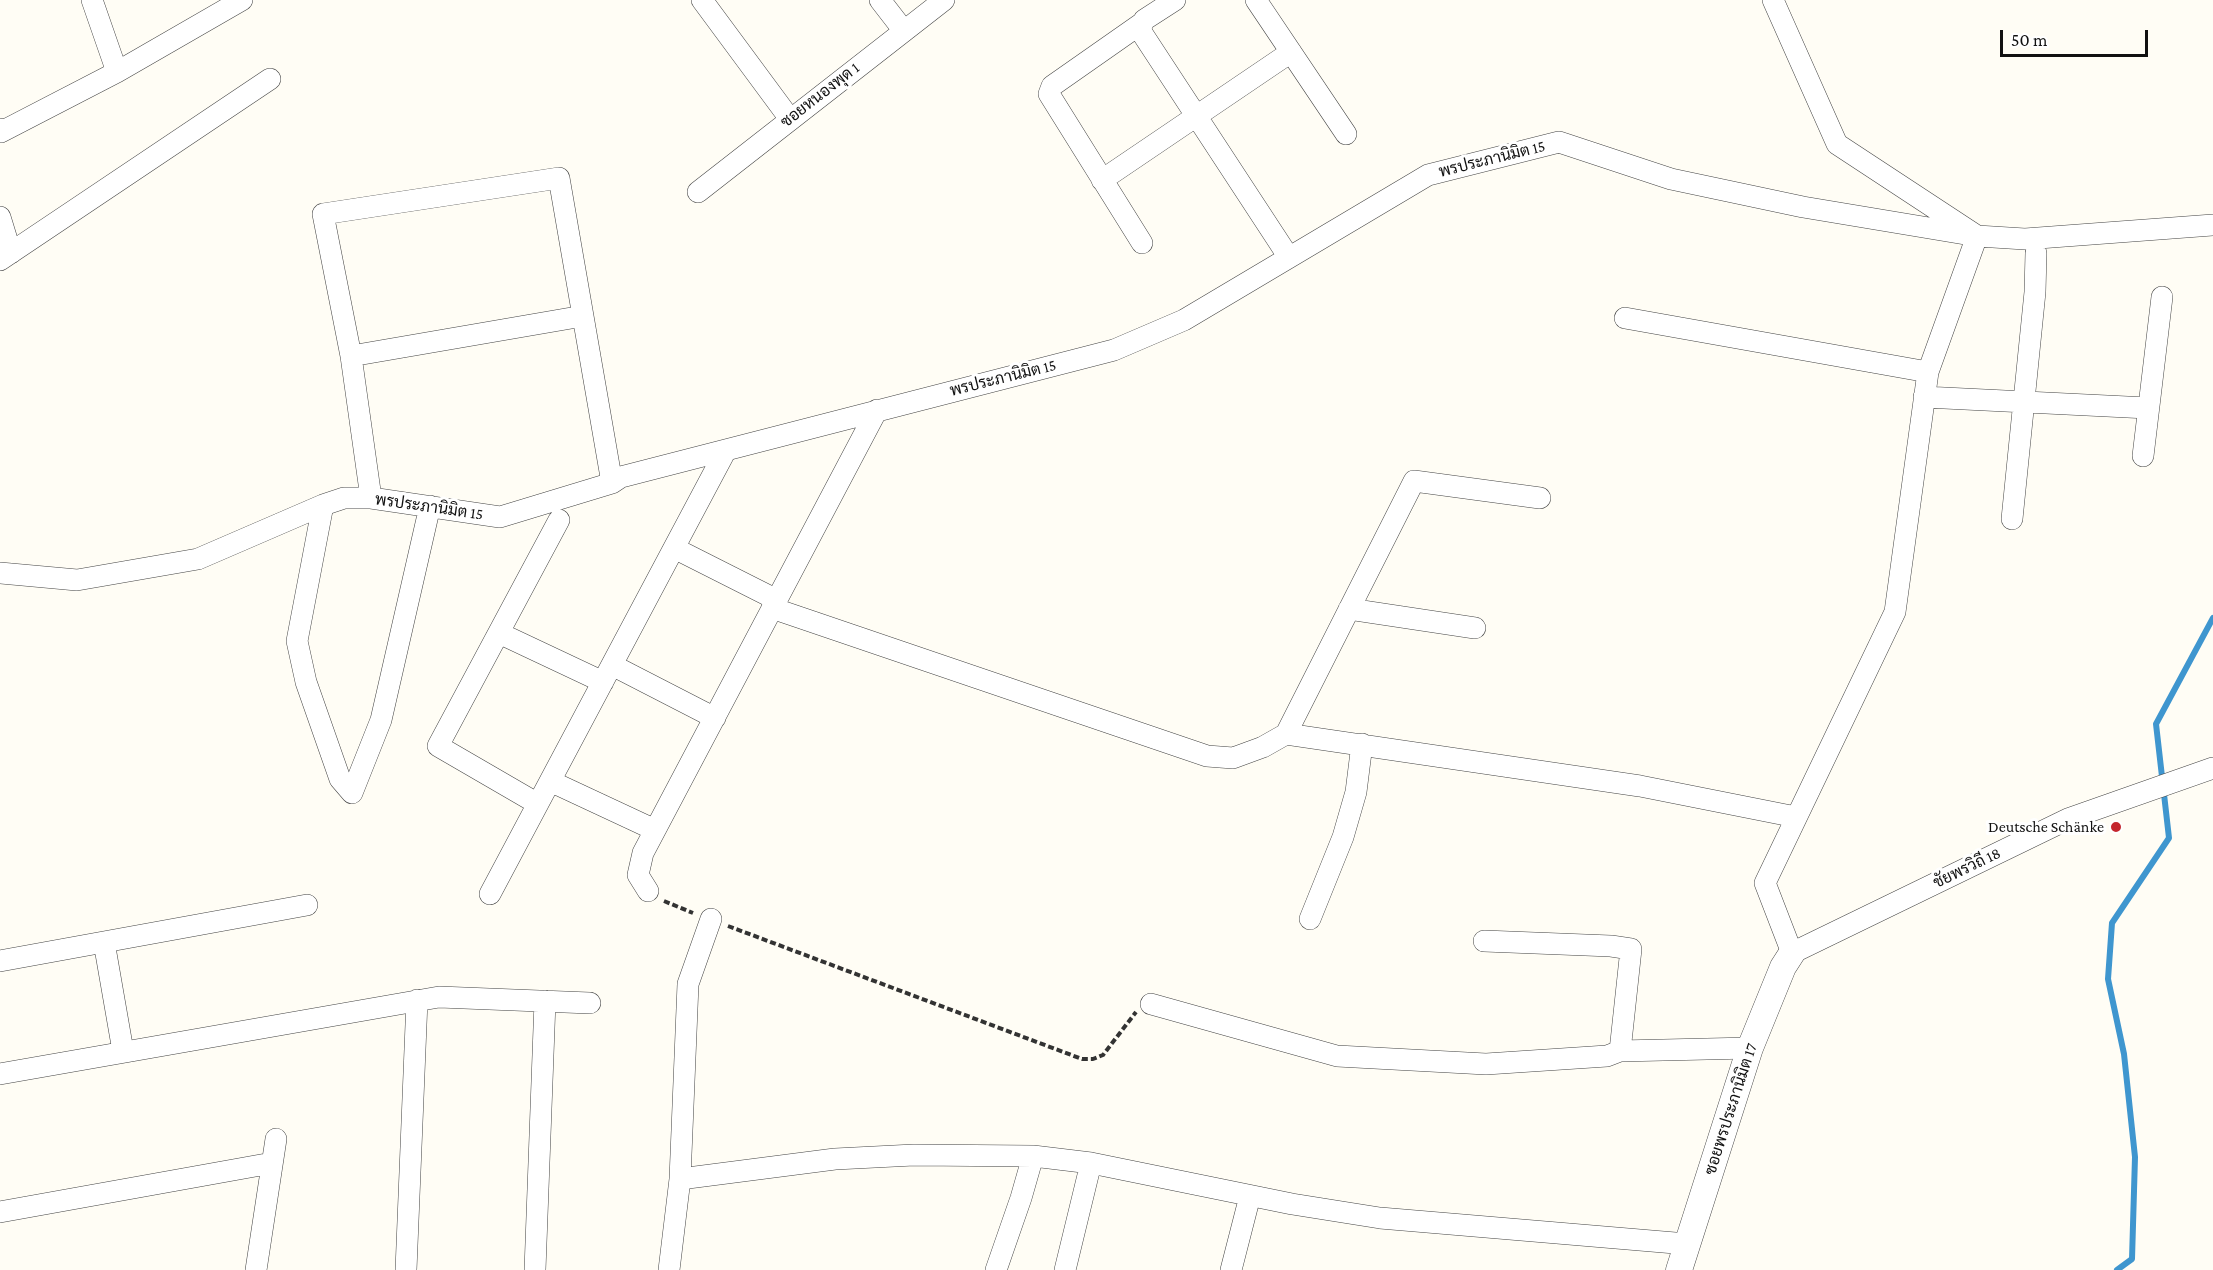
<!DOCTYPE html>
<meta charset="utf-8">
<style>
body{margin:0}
#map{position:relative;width:2213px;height:1270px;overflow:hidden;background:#fffdf5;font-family:"Crimson Pro",serif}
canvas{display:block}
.scale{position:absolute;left:2000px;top:30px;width:148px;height:27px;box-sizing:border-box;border:3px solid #111;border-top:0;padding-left:8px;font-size:18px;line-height:21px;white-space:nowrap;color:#111;-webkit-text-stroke:4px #fff;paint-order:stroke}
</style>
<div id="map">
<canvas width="2213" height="1270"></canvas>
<div class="scale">50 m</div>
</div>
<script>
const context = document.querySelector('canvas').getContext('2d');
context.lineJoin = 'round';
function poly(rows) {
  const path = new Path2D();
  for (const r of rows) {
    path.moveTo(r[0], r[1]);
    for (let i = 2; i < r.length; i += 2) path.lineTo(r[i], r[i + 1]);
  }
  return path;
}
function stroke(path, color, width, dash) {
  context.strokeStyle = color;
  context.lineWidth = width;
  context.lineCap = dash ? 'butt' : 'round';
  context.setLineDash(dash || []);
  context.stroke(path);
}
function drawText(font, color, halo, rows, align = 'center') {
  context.font = font + ' "Crimson Pro",Sarabun,serif';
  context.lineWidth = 6;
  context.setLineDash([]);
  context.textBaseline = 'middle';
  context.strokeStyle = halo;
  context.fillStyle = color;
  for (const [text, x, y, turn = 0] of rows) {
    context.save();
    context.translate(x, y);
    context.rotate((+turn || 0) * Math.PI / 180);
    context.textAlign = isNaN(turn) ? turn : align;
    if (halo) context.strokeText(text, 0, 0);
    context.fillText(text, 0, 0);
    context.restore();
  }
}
stroke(poly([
 [2117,1270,2132,1259,2135,1157,2124,1054,2108,979,2112,923,2169,838,2156,724,2213,618]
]), '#3f96cf', 6);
const minor = poly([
 [92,0,117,72],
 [702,0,790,119],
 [880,0,904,31],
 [1175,0,1144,20,1140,30,1288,256],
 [1256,0,1346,134],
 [1773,0,1837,144,1977,236,1928,372,1895,612,1765,883,1792,953,2068,819,2213,768],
 [1142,23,1052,86,1049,94,1142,243],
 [0,129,1,132,117,72,242,0],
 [1102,180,1291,52],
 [698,192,944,0],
 [0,217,11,253],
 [0,260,270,79],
 [1625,318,1928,372],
 [351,356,583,316],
 [1924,397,2148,408],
 [2143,456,2162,297],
 [371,498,351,356,323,214,559,178,612,483],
 [323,505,297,641,306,682,340,779,352,793,381,720,430,506],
 [2012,519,2035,292,2036,253],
 [674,548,777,600],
 [0,573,77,580,198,559,323,505,344,498,371,498,500,517,612,483,621,477,1114,350,1184,320,1428,175,1559,142,1671,179,1803,207,1977,236,2025,239,2213,225],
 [772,608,1207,756,1233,758,1263,747,1286,734,1414,481,1540,498],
 [1349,609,1475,628],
 [499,633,603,682],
 [612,665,715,718],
 [1286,734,1640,786,1796,817],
 [550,781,655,830],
 [538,804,438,746,559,520],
 [648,891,638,875,643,853,877,410],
 [490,894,726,450],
 [1310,919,1343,837,1356,792,1362,744],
 [1484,941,1611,946,1631,949,1620,1051],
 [104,942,123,1051],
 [0,961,307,905],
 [1151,1004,1337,1056,1486,1064,1607,1056,1620,1051,1750,1048],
 [0,1074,439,997,590,1003],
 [680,1179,835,1159,914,1155,1033,1156,1091,1163,1292,1204,1380,1218,1687,1244],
 [0,1212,272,1163],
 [256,1270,276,1139],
 [406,1270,417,1000],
 [535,1270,545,1001],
 [669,1270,680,1179,688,984,711,919],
 [996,1270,1021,1198,1033,1156],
 [1065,1270,1091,1163],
 [1231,1270,1250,1196]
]);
const tertiary = poly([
 [1679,1270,1750,1048,1783,967,1792,953]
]);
stroke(minor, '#444', 22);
stroke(tertiary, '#444', 27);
stroke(poly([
 [664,901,693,913],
 [728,926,1082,1059,1093,1059,1103,1055,1136,1012]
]), '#333', 4, [6, 3]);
stroke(minor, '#fff', 21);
stroke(tertiary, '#fff', 26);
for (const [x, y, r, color] of [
 [2116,827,6,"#c4262e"]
]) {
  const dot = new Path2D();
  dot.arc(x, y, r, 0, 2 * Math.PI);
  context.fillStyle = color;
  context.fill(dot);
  stroke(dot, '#fff', 2);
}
drawText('16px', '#111', '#fff', [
 ["ซอยหนองพุด 1",820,95,-38],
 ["พรประภานิมิต 15",1492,159,-14],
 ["พรประภานิมิต 15",1003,378,-14],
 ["พรประภานิมิต 15",429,507,8],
 ["ชัยพรวิถี 18",1967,868,-26],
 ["ซอยพรประภานิมิต 17",1731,1109,-72]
]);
drawText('16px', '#111', '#fff', [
 ["Deutsche Schänke",2104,827]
], 'right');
</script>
